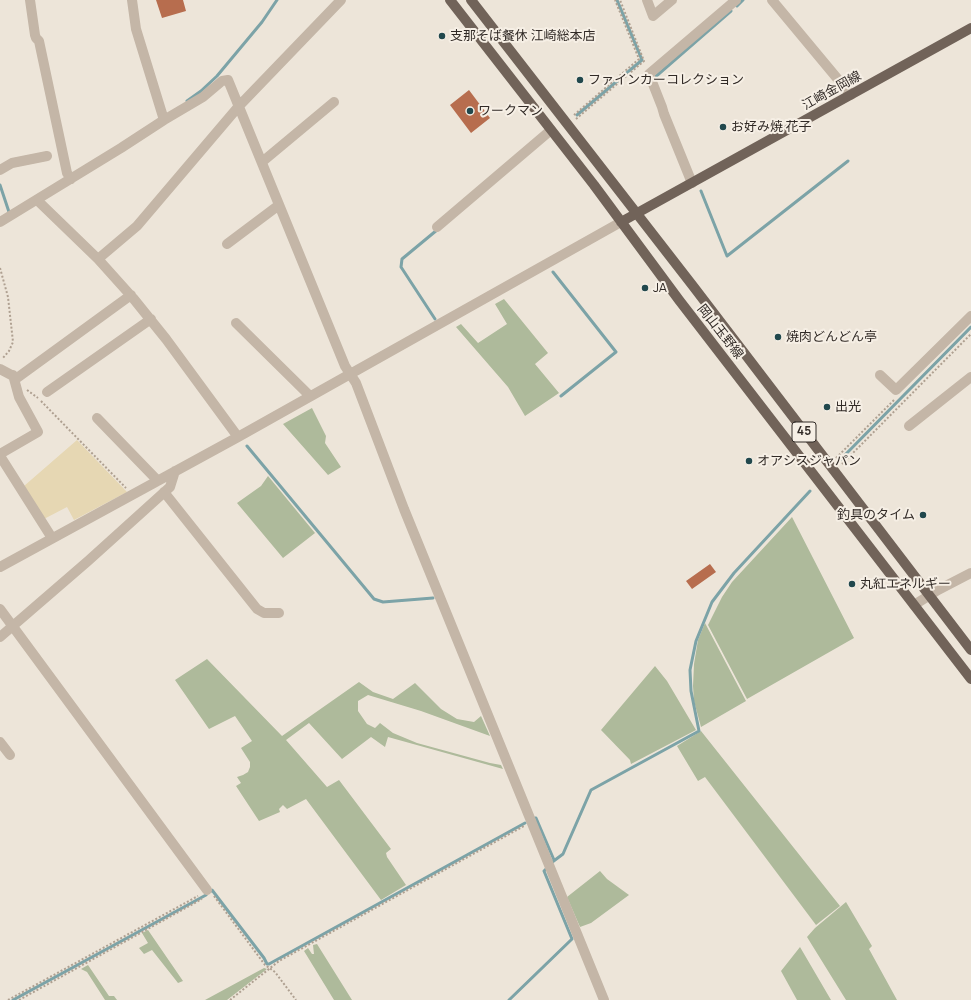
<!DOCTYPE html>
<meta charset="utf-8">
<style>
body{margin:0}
canvas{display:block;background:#ede5d9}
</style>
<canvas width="971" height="1000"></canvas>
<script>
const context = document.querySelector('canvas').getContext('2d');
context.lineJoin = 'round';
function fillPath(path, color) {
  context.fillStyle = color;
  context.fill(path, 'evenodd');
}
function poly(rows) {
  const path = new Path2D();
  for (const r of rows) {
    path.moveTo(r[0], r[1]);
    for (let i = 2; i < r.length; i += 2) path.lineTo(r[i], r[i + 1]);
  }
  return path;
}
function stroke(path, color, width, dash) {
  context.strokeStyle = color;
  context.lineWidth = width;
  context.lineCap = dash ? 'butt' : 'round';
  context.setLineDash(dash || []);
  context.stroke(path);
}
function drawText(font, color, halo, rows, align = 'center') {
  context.font = font + ' Manrope,"Noto Sans JP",sans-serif';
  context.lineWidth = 4;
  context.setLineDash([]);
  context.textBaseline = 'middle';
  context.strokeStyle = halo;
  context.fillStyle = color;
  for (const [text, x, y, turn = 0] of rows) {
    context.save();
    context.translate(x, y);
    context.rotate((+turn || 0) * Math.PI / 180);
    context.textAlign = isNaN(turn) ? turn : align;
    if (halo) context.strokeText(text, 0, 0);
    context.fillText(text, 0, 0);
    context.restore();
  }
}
fillPath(poly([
 [504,299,548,353,535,364,559,393,525,416,508,387,456,327,461,324,478,343,507,324,495,304],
 [312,408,326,436,325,443,341,467,328,475,283,424],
 [268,476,315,533,283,558,237,503,261,486],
 [792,517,854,638,747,699,708,625,722,597,732,582],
 [705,623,746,701,701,727,694,701,693,686,694,664,698,640],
 [207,659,282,736,359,682,373,692,393,699,415,683,441,709,457,719,474,722,481,716,490,736,421,711,368,695,358,701,358,711,367,724,375,728,380,723,393,733,417,743,490,763,501,765,503,769,388,737,385,747,371,737,342,759,309,723,286,740,327,787,339,780,391,849,386,853,387,857,406,885,381,900,306,799,287,809,283,805,279,809,280,812,259,821,236,786,241,783,237,777,243,775,248,772,250,767,250,762,241,748,252,741,235,716,209,729,175,680],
 [655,666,667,681,696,730,631,764,630,760,601,730],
 [701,731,840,906,816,925,705,777,698,781,677,746],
 [600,871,607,879,629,895,591,923,580,927,567,897],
 [846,902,872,946,869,949,897,1000,846,1000,807,937,815,928],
 [148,930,183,981,178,983,152,950,144,954,139,948,148,943,142,933],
 [317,944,352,1000,334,1000,304,951,308,948,312,954,314,954,313,945],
 [800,947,831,1000,797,1000,781,971],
 [88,965,109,996,114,996,117,1000,105,1000,87,972,81,969],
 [264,968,267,969,227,1000,205,1000]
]), '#aeba9b');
fillPath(poly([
 [77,440,127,492,74,520,67,507,44,519,24,486]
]), '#e6d7b3');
stroke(poly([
 [737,6,743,0],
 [654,80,654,78,731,11],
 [187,101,201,91,217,76,262,22,277,0],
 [577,115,642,60,617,0],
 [0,185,9,212],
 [701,191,727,256,848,161],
 [553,272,616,352,561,396],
 [435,319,401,267,402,259,437,230],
 [247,446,374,599,383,602,433,598],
 [841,459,971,327],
 [535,818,536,818,554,860],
 [551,863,563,854,566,847,591,790,699,731,691,691,690,670,696,641,712,602,734,573,810,491],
 [211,891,212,890,264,958,267,964,269,964,525,823],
 [13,1000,206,895],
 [509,1000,572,939,544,871,547,868]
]), '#7ca3a7', 3);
fillPath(poly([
 [156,0,183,0,186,11,162,18],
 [469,90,490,118,471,133,450,105],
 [710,564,716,572,692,589,686,581]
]), '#b76d4e');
stroke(poly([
 [574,115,639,59,615,0],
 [576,119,644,61,620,0],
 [0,268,8,297,13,342,9,351,2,359],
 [27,390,38,398],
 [41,401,126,488],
 [836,458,895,399],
 [842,464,971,334],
 [214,896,265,965,275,972,296,1000],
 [8,1000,198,896],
 [19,1000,202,899],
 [230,1000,279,961,524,826]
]), '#afa091', 2, [2, 2]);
stroke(poly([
 [30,0,35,35,36,38,39,41,67,173,71,179],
 [132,0,136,29,164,120,203,97,222,81,228,80,345,366,356,383,404,509,604,1000],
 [647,0,653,16,672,0],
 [772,0,851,95],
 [262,162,334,102],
 [0,170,12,163,47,156],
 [692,183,664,114,662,107,649,74,736,0],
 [37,200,98,259],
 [0,222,121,148,164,120],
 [437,227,551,130],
 [227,244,279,205],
 [236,323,310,396],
 [0,369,17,378,131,295],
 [880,375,896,390,971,316],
 [47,392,151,319],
 [97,418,158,481],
 [909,426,971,377],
 [238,437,166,339,133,298,98,259,137,226,239,106,341,0],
 [0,454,38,432,19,397,13,375],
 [0,456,52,538],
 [164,492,257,609,264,613,279,613],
 [0,567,238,437,621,222],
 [914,605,938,590,971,573],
 [0,609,207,890],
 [0,637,88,561,170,487,175,471],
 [0,742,10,755]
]), '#c4b6a7', 10);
stroke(poly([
 [450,0,594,185,679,300,971,679],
 [471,0,693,286,971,650],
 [621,222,971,28]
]), '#716359', 10);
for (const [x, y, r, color] of [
 [442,36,4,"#21484d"],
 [580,80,4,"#21484d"],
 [470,111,4,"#21484d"],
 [723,127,4,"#21484d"],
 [645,288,4,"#21484d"],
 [778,337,4,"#21484d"],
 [827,407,4,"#21484d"],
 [749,461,4,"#21484d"],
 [923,515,4,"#21484d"],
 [852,584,4,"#21484d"]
]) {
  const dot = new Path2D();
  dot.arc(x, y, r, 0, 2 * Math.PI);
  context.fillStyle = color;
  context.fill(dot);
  stroke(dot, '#f6efe5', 1.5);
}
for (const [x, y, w] of [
 [804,432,24]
]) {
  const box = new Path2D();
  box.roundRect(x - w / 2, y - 10, w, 20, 3);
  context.fillStyle = '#f6efe5';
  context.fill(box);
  stroke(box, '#312a26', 1);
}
drawText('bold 12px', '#312a26', null, [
 ["45",804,432]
]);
drawText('13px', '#312a26', '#f6efe5', [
 ["支那そば餐休 江崎総本店",450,36],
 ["ファインカーコレクション",588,80],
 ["ワークマン",478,111],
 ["お好み焼 花子",731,127],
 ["JA",653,288],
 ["焼肉どんどん亭",786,337],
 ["出光",835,407],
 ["オアシスジャパン",757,461],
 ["釣具のタイム",915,515,"right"],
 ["丸紅エネルギー",860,584]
], 'left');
drawText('13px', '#312a26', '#f6efe5', [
 ["江崎金岡線",832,91,-29],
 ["岡山玉野線",720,332,52]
]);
</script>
